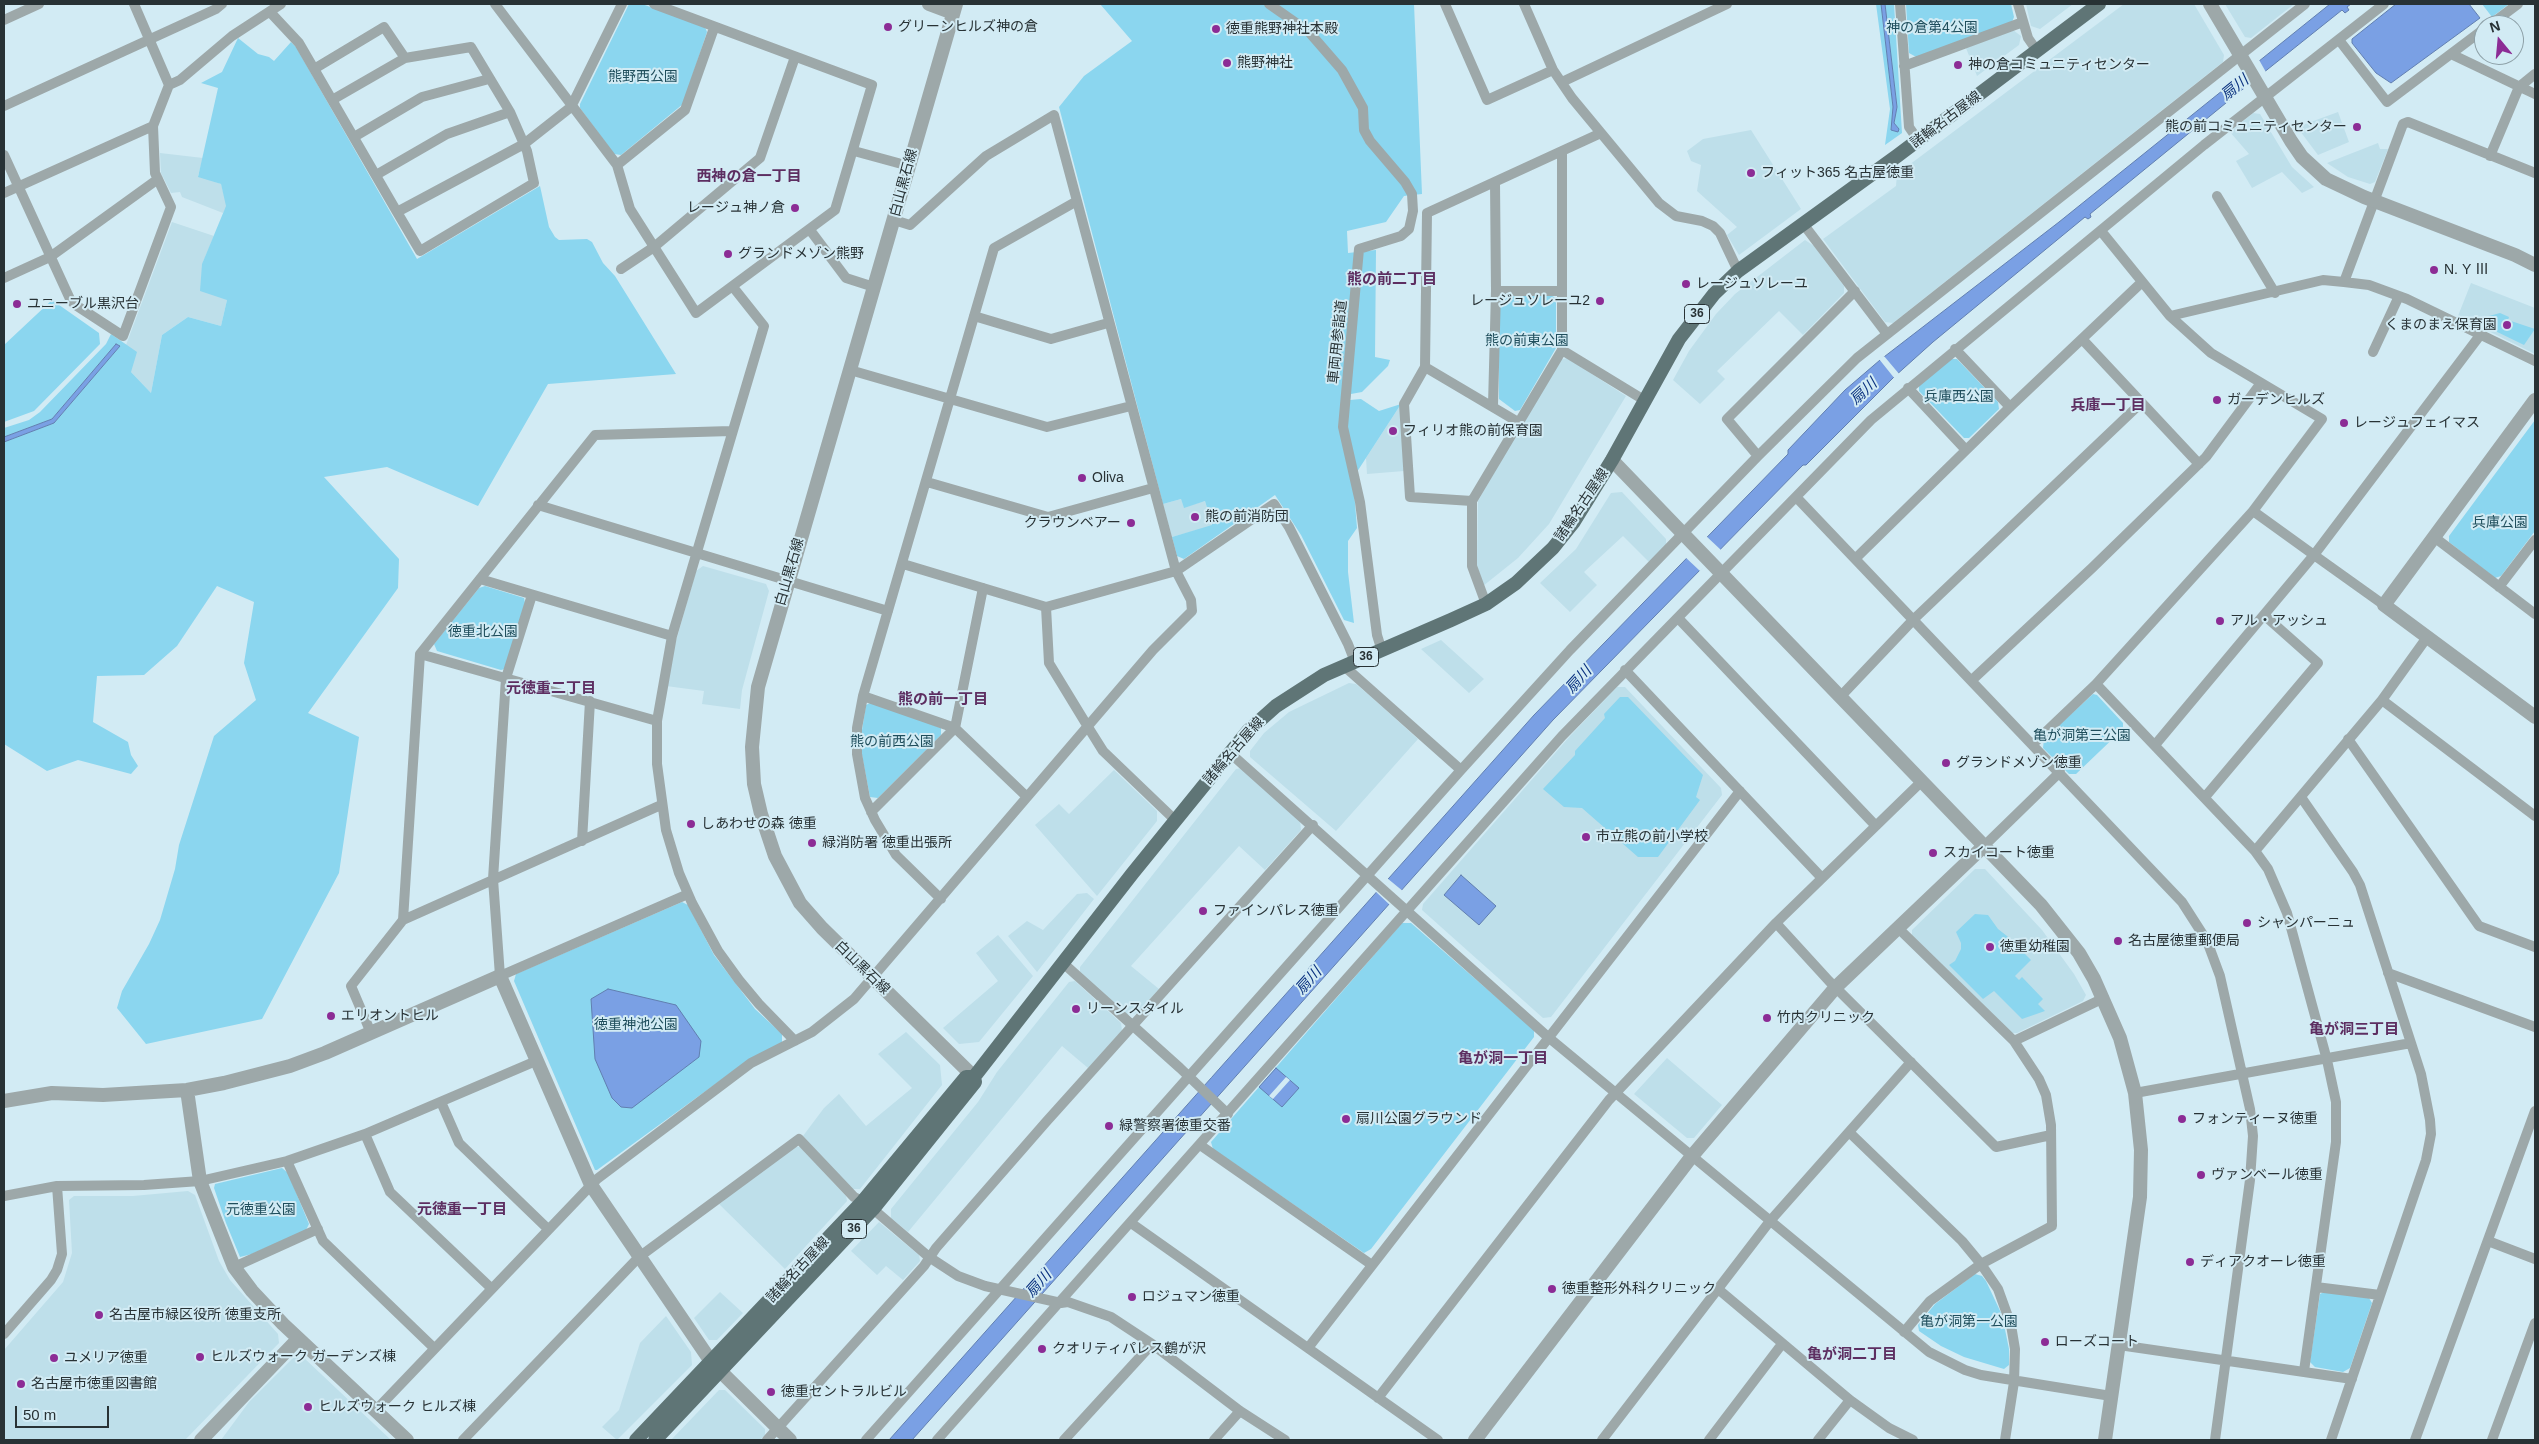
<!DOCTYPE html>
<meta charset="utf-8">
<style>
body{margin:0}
#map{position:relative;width:2539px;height:1444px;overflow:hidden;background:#d2ebf4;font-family:Arial,sans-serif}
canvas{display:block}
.frame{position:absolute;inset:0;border:5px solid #283235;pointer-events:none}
.north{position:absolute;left:2474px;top:15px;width:50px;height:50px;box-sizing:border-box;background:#d2ebf4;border:1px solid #8ea1a8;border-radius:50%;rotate:343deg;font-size:14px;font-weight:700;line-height:20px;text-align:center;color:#283235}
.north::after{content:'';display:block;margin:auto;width:18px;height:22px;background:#8c2c95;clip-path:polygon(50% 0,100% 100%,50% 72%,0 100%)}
.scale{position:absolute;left:15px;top:1406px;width:94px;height:22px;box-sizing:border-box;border:2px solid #283235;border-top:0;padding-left:6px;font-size:15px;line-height:18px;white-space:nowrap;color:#283235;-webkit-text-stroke:4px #d2ebf4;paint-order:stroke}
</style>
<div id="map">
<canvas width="2539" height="1444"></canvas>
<div class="frame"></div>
<div class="north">N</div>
<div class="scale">50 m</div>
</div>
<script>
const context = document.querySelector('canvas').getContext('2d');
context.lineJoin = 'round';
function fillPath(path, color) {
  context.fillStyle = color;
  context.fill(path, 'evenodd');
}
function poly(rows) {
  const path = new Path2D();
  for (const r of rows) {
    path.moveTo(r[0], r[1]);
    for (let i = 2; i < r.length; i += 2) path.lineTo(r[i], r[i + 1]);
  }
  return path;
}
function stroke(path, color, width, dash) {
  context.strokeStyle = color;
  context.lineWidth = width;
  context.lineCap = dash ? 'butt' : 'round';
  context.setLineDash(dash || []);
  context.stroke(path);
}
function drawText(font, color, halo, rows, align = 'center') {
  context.font = font + ' Arial,"Noto Sans JP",sans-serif';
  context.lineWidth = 4;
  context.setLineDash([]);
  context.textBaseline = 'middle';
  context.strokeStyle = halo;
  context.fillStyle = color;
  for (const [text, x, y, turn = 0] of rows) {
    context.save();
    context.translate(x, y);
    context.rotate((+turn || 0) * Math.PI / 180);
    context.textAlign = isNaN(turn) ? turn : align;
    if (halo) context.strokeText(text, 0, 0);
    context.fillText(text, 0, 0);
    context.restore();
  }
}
fillPath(poly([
 [2026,4,2073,4,2040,29,2031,26],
 [2124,4,2194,4,2224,55,2223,62,1893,323,1885,322,1823,239,1896,186,1897,174],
 [2225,4,2294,4,2251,38,2245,37],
 [2013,30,2021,36,2019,45,1977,76,1966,48],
 [2338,112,2349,142,2318,155,2297,127],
 [2253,113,2260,114,2292,167,2314,187,2302,193,2282,172,2252,188,2236,161,2249,154,2230,132],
 [1751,130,1801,209,1739,255,1727,235,1737,227,1697,191,1701,165,1691,161,1687,151,1703,139],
 [2378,143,2380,149,2388,149,2375,182,2370,184,2348,177,2327,163],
 [160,153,203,158,198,176,221,184,227,206,223,213,182,197,180,192,171,193,161,173],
 [172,222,214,236,203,262,227,300,221,326,188,317,162,335,151,393,131,372,126,345],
 [1805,240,1814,246,1844,286,1844,293,1803,335,1779,311,1717,371,1725,379,1700,404,1673,380,1689,351,1716,314,1735,294],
 [2471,283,2535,308,2535,354,2458,316],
 [1567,358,1626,396,1549,524,1518,558,1483,586,1477,565,1478,501,1559,360],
 [1401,404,1404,471,1367,474,1366,458],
 [1622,492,1666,539,1666,546,1649,562,1623,536,1584,572,1597,585,1570,612,1540,583,1576,549,1611,493],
 [1181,499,1184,507,1205,501,1212,526,1172,537,1163,504],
 [703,566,766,584,769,591,742,690,740,709,702,704,704,691,666,686,674,648,696,571],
 [1441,640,1484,679,1469,693,1421,649],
 [1349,683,1356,684,1369,695,1418,739,1336,831,1250,757,1250,751,1264,733,1289,712],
 [1617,687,1625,687,1721,788,1722,795,1551,1017,1543,1018,1422,910,1423,904,1570,736],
 [1242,768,1300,820,1301,830,1265,870,1239,846,1131,966,1159,989,1137,1013,1127,1015,1080,974,1080,967,1236,769],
 [1114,770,1157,811,1157,821,1097,896,1035,825,1059,804,1069,814],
 [1975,869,1985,869,2042,930,2074,974,2086,995,2083,1001,2017,1033,2012,1033,1912,935,1912,930],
 [1087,893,1094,899,1037,972,1008,936,1027,921,1043,930,1077,894],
 [998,935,1033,976,979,1042,959,1044,943,1028,998,981,976,953],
 [1075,981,1121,1023,1122,1031,1088,1068,1062,1046,908,1232,891,1218,891,1209,978,1102,997,1072,1069,982],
 [906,1032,940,1065,942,1085,860,1189,852,1189,803,1136,824,1108,839,1094,866,1126,912,1088,878,1054],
 [1667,1058,1722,1105,1694,1138,1687,1138,1634,1094],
 [794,1147,800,1147,846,1196,847,1201,785,1269,719,1204],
 [188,1191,195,1195,219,1261,230,1280,278,1334,279,1343,185,1440,4,1440,4,1350,63,1282,72,1253,69,1200,74,1196,133,1196],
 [879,1222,919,1255,920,1261,903,1280,886,1266,877,1275,851,1251],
 [720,1292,743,1313,717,1340,709,1340,694,1318],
 [666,1316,691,1352,692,1365,617,1440,602,1427,619,1410,640,1343],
 [303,1357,391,1440,221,1440,249,1402,293,1358],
 [719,1390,725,1390,765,1429,765,1435,760,1440,671,1440]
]), '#bedfea');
fillPath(poly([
 [629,4,642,4,705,27,707,32,683,104,621,155,614,154,580,108,580,104],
 [1100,4,1414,4,1422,194,1404,196,1386,222,1347,231,1348,253,1376,250,1375,357,1390,360,1388,366,1362,392,1351,394,1350,400,1361,399,1379,411,1401,404,1353,478,1357,528,1348,541,1348,572,1354,623,1344,620,1301,535,1275,495,1184,559,1177,556,1172,537,1212,525,1205,501,1184,508,1181,499,1163,504,1059,107,1084,76,1132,41],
 [1876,4,1881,4,1893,107,1891,130,1898,132,1899,129,1894,123,1897,107,1885,4,1894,4,1902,133,1885,145,1890,109],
 [1906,4,2011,4,2014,17,2012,22,1918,58,1909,53],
 [2482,4,2509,4,2492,17],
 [238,38,258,54,269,57,274,61,291,42,296,47,417,259,540,186,549,227,555,237,559,240,587,239,592,242,603,263,615,276,676,374,548,384,478,506,387,467,324,477,399,559,398,588,308,713,359,737,339,873,262,1019,146,1044,117,1008,122,991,149,944,160,920,175,869,179,845,214,736,256,700,244,663,254,602,217,586,177,646,144,675,97,676,93,722,128,742,131,755,138,766,131,774,78,760,47,771,4,744,4,442,54,423,120,346,116,344,52,419,4,437,4,428,29,420,40,412,106,344,111,334,137,352,131,372,151,393,162,335,188,317,221,326,227,300,200,291,202,264,226,206,221,184,198,177,218,88,201,83,222,72],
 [1504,294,1552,296,1556,298,1556,348,1520,410,1515,411,1499,399,1499,298],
 [52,300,99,333,100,344,34,411,4,422,4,345],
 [2500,313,2509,317,2508,320,2535,329,2524,345,2485,326,2489,316],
 [1950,359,1957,359,1998,402,1999,409,1969,438,1964,438,1919,391,1919,385],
 [2535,420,2535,531,2501,576,2495,578,2449,542,2449,536],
 [485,586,524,598,525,603,505,669,501,670,437,651,434,644,479,588],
 [2093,694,2097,695,2123,723,2123,729,2076,774,2069,774,2043,748,2044,739],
 [1620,697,1628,697,1703,775,1696,797,1700,800,1658,857,1638,857,1582,808,1564,807,1543,789,1575,755,1575,751,1605,718,1604,714],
 [872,702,941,728,941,735,878,798,870,797,862,755,862,730,866,705],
 [682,902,688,905,714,955,755,1009,782,1034,782,1043,747,1061,597,1170,595,1170,514,981,516,974],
 [1975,914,1988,915,1998,929,2007,936,2031,960,2015,976,2019,980,2022,977,2043,999,2038,1004,2045,1011,2022,1019,1994,991,1983,999,1949,965,1955,961,1961,949,1961,943,1956,932],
 [1402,923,1411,923,1534,1030,1534,1037,1371,1249,1364,1253,1213,1149,1211,1142],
 [282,1168,288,1173,309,1224,306,1230,252,1254,240,1257,226,1223,214,1188,215,1184],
 [1975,1274,1982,1276,1986,1281,2002,1315,2009,1349,2009,1365,2004,1369,1964,1357,1941,1346,1919,1331,1918,1325,1935,1304],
 [2324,1292,2369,1298,2372,1303,2350,1368,2343,1372,2315,1367,2310,1362,2320,1294]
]), '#8bd6ef');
const water = poly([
 [1881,4,1885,4,1897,107,1894,123,1899,129,1898,132,1891,130,1893,107,1881,4],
 [2330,4,2351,4,2347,7,2349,10,2345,13,2342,10,2248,85,2090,214,2091,217,2088,219,2085,217,1933,342,1894,377,1806,465,1803,465,1553,720,912,1440,889,1440,1534,715,1788,454,1788,450,1845,390,1880,360,2059,222,2330,4],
 [2396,4,2469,4,2480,18,2391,83,2376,73,2352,43,2352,39,2396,4],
 [116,344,120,346,54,423,4,442,4,437,52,419,116,344],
 [1461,875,1496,906,1479,925,1444,895,1461,875],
 [608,989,676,1005,701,1041,699,1057,632,1108,621,1107,612,1098,595,1059,591,999,608,989],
 [1276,1068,1299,1088,1282,1107,1259,1087,1276,1068]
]);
fillPath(water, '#7aa0e4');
stroke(water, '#617fb0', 1);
fillPath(poly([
 [2258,58,2267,74,2245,91,2236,76],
 [1884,356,1900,375,1895,379,1879,359],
 [1705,535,1721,550,1700,571,1684,556],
 [1387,878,1404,892,1391,906,1375,891],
 [1286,1077,1290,1080,1273,1099,1269,1096]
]), '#d2ebf4');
stroke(poly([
 [495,4,617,165,630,209,696,313,835,210,872,85,654,4],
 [1269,4,1309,32,1342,70,1363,108,1364,130,1370,141,1405,182,1412,194,1413,211,1409,229,1401,236,1359,249,1344,416,1343,427,1360,502,1377,635,1382,651],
 [1445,4,1487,100,1553,70],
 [1524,4,1553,70,1572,98,1659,203,1676,216,1702,221,1713,226,1720,233,1738,271],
 [1900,4,1909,127,1918,140],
 [2018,4,2028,38,2037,51],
 [270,12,299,43,397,212,524,144,571,107,622,4],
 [4,20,39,4],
 [2490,25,2518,4],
 [2339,40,2387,102,2484,29],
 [2451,54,2535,94],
 [1904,66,2023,22],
 [314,69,384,27,405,58],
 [1562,82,1727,4],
 [169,85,180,80,232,36,281,4],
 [332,100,405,58,471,47,510,112,527,151,534,183,420,251,397,212],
 [4,106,216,9,222,4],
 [354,137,422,97,489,79],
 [854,151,909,166],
 [4,155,70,299,74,304,123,336,171,207,155,173,153,126,169,85,134,4],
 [2490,156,2519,87,2535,74],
 [617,165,685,110,714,28],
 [2535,173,2408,122,2403,124,2344,282,2369,285,2407,299,2535,361],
 [376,175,447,134,510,112],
 [4,193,153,126],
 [2217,196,2275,293],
 [1804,225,1887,334],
 [810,230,846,278,874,287],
 [621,269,654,247,760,158,795,57],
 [4,278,50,257,158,179],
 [733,287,764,326,672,636,657,721,657,764,666,830,679,873,692,903,718,951,739,980,759,1004,795,1041],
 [1496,291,1561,291],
 [974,316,1051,339,1108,323],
 [2170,316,2323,280,2344,282],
 [2082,339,2199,464],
 [1955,349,2010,407],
 [1562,350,1644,400],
 [2373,352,2399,296],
 [1425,367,1518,422],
 [850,370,1047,427,1131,406],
 [1908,388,1966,450],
 [1493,405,1496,291,1495,182],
 [1758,456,1727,419,1855,291],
 [927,482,1048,517,1153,488],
 [1797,498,2182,902,2207,941,2220,976,2250,1109,2253,1136,2250,1180,2215,1440],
 [1472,501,1410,497,1404,404,1425,367,1427,213,1601,133],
 [538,505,888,611],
 [2434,537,2535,614],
 [1856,558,2010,407,2142,282],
 [903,564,1046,607,1176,571,1274,504,1289,527,1348,644,1355,662],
 [480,579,672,636],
 [2499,587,2535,540],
 [983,588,955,728,1027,797],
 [532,595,506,678,493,879,500,976,688,894],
 [1486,604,1472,566,1472,501,1562,350,1562,151],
 [2384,605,2314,555,2481,334],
 [1046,607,1049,663,1088,727,1103,751,1175,820],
 [1678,618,1875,825],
 [2428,636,2382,700,2535,816],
 [420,654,657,721],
 [1344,666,1461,770],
 [1625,670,1821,877],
 [1972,680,2092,568,2206,457,2261,383],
 [2096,684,2255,851,2268,869,2287,913,2327,1060,2336,1102,2336,1142,2304,1371],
 [863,696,955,728,871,812],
 [1841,696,1914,619,2140,404],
 [2348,739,2479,926,2535,947],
 [2033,744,2096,684,2253,511,2322,419,2211,353,2170,316,2101,231],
 [2155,745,2314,555,2253,511],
 [1230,753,1548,1037,1929,1352,1965,1370,1981,1375,2111,1396],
 [2205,797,2318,663,2264,615],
 [2301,797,2353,872,2360,885,2421,1074,2430,1120,2431,1134,2426,1160,2331,1440],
 [582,841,590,701],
 [1984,846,2060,772],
 [2255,851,2382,700],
 [941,899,896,855,875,820,865,798,857,754,857,728,863,696,994,248,1077,201],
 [403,920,420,654,595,435,731,431],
 [1776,923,1829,981,1996,1147,2051,1135],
 [1898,928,2014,1041,2039,1079,2046,1095,2051,1125,2052,1226,1981,1264,1930,1301,1904,1332],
 [1063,963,1180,1068,1228,1114],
 [2388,973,2535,1027],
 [371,1033,351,986,403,920,661,805],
 [2014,1041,2104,998],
 [2135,1093,2411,1043],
 [441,1102,459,1143,548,1229],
 [1849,1132,1962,1241,1981,1264,1998,1289,2011,1325,2015,1349,2014,1382,2005,1440],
 [365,1134,390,1192,491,1288],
 [1200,1145,1372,1265],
 [287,1161,323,1241,434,1348],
 [4,1196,57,1186],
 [873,1209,929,1257,958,1276,985,1286,1061,1303,1068,1302,1111,1317,1152,1344,1240,1411,1285,1440],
 [1131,1223,1438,1440],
 [2488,1241,2535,1259],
 [234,1267,318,1229],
 [2316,1287,2380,1295],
 [1718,1289,1850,1400,1889,1428,1913,1440],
 [4,1334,51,1280,57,1270,62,1254,57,1186,144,1185,200,1181,287,1161,365,1134,536,1061],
 [2119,1345,2352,1379],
 [1308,1348,1740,791],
 [1378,1398,1609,1100,1776,923,1921,782],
 [376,1410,597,1179,751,1063,812,1032,854,999,1153,650,1192,611,1191,600,1176,571,1054,115,986,156,910,225,894,220],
 [463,1440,639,1257,799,1139,854,1197,863,1201],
 [767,1440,924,1266,936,1248,1046,1122,1313,825],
 [866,1440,1461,770,1570,650,1758,456,1857,358,2305,4],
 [937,1440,1562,736,1871,420,2204,145,2384,4],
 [1064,1440,1152,1344],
 [1214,1440,1240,1411],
 [1602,1440,1770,1221,1911,1062],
 [1709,1440,1782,1344],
 [1818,1440,1850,1400],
 [2415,1440,2535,1111],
 [2492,1440,2535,1323]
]), '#9da8a9', 10);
stroke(poly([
 [929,4,953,13],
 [956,4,758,687,752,747,754,784,761,814,775,856,800,903,822,928,974,1077],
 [2210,4,2291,141,2302,157,2326,179,2364,197,2515,255,2535,265],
 [2535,400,2384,605,2535,717],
 [1612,460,2041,905,2079,953,2094,979,2120,1038,2135,1093,2141,1150,2140,1197,2105,1440],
 [187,1090,200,1181,234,1267,252,1291,283,1324,407,1440],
 [4,1101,52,1093,103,1095,187,1090,224,1083,290,1066,325,1053,500,976,591,1185,712,1363,790,1440],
 [201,1440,298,1339],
 [1475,1440,1692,1156,1836,987,1984,846]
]), '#9da8a9', 14);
stroke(poly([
 [636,1440,863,1201,966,1077,974,1077],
 [655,1440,873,1209,975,1082,974,1077,1132,874,1248,731,1276,706,1324,675,1451,620,1486,604,1516,583,1553,548,1573,523,1612,460,1679,339,1714,294,1738,271,1897,156,2099,4]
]), '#5f7576', 14);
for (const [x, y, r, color] of [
 [888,27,5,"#8c2c95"],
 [1216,29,5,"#8c2c95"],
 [1227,63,5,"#8c2c95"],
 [1958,65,5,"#8c2c95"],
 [2357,127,5,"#8c2c95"],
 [1751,173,5,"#8c2c95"],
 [795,208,5,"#8c2c95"],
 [728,254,5,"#8c2c95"],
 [2434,270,5,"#8c2c95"],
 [1686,284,5,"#8c2c95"],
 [1600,301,5,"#8c2c95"],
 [17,304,5,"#8c2c95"],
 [2507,325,5,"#8c2c95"],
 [2217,400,5,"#8c2c95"],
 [2344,423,5,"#8c2c95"],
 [1393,431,5,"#8c2c95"],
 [1082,478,5,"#8c2c95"],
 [1195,517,5,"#8c2c95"],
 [1131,523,5,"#8c2c95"],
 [2220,621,5,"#8c2c95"],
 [1946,763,5,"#8c2c95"],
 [691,824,5,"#8c2c95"],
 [1586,837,5,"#8c2c95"],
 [812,843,5,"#8c2c95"],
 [1933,853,5,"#8c2c95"],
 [1203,911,5,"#8c2c95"],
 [2247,923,5,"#8c2c95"],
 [2118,941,5,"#8c2c95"],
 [1990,947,5,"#8c2c95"],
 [1076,1009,5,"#8c2c95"],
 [331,1016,5,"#8c2c95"],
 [1767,1018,5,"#8c2c95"],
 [1346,1119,5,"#8c2c95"],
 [2182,1119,5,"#8c2c95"],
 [1109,1126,5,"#8c2c95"],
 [2201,1175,5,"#8c2c95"],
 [2190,1262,5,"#8c2c95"],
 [1552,1289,5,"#8c2c95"],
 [1132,1297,5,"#8c2c95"],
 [99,1315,5,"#8c2c95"],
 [2045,1342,5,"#8c2c95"],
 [1042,1349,5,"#8c2c95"],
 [200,1357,5,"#8c2c95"],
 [54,1358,5,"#8c2c95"],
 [21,1384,5,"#8c2c95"],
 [771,1392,5,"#8c2c95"],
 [308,1407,5,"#8c2c95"]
]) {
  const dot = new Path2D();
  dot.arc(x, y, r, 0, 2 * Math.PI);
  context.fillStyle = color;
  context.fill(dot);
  stroke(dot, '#d2ebf4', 2);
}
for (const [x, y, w] of [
 [1697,314,25],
 [1366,657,25],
 [854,1229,25]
]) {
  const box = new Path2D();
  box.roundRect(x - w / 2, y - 9.5, w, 19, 4);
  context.fillStyle = '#d2ebf4';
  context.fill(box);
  stroke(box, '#283235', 1);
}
drawText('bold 12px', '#283235', null, [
 ["36",1697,314],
 ["36",1366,657],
 ["36",854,1229]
]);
drawText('14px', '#283235', '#d2ebf4', [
 ["グリーンヒルズ神の倉",898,27],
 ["徳重熊野神社本殿",1226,29],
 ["熊野神社",1237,63],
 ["神の倉コミュニティセンター",1968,65],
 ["熊の前コミュニティセンター",2347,127,"right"],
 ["フィット365 名古屋徳重",1761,173],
 ["レージュ神ノ倉",785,208,"right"],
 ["グランドメゾン熊野",738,254],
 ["N. Y Ⅲ",2444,270],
 ["レージュソレーユ",1696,284],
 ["レージュソレーユ2",1590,301,"right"],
 ["ユニーブル黒沢台",27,304],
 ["くまのまえ保育園",2497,325,"right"],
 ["ガーデンヒルズ",2227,400],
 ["レージュフェイマス",2354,423],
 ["フィリオ熊の前保育園",1403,431],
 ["Oliva",1092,478],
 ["熊の前消防団",1205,517],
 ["クラウンベアー",1121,523,"right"],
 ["アル・アッシュ",2230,621],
 ["グランドメゾン徳重",1956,763],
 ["しあわせの森 徳重",701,824],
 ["市立熊の前小学校",1596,837],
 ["緑消防署 徳重出張所",822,843],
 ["スカイコート徳重",1943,853],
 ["ファインパレス徳重",1213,911],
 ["シャンパーニュ",2257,923],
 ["名古屋徳重郵便局",2128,941],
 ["徳重幼稚園",2000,947],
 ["リーンスタイル",1086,1009],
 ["エリオントヒル",341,1016],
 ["竹内クリニック",1777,1018],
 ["扇川公園グラウンド",1356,1119],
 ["フォンティーヌ徳重",2192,1119],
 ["緑警察署徳重交番",1119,1126],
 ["ヴァンベール徳重",2211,1175],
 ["ディアクオーレ徳重",2200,1262],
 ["徳重整形外科クリニック",1562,1289],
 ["ロジュマン徳重",1142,1297],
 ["名古屋市緑区役所 徳重支所",109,1315],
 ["ローズコート",2055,1342],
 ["クオリティパレス鶴が沢",1052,1349],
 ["ヒルズウォーク ガーデンズ棟",210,1357],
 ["ユメリア徳重",64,1358],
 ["名古屋市徳重図書館",31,1384],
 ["徳重セントラルビル",781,1392],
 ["ヒルズウォーク ヒルズ棟",318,1407]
], 'left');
drawText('14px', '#1f4e5c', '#d2ebf4', [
 ["神の倉第4公園",1932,28],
 ["熊野西公園",643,77],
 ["熊の前東公園",1527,341],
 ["兵庫西公園",1959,397],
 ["兵庫公園",2500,523],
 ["徳重北公園",483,632],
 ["亀が洞第三公園",2082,736],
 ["熊の前西公園",892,742],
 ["徳重神池公園",636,1025],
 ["元徳重公園",261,1210],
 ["亀が洞第一公園",1969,1322]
]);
drawText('14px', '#283235', '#d2ebf4', [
 ["諸輪名古屋線",1946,120,-37],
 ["白山黒石線",904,183,-75],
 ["車両用参詣道",1338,342,-84],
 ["諸輪名古屋線",1582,505,-56],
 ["白山黒石線",790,572,-74],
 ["諸輪名古屋線",1234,751,-49],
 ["白山黒石線",862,968,44],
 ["諸輪名古屋線",798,1270,-47]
]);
drawText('italic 15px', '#0a317f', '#d2ebf4', [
 ["扇川",2235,88,-39],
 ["扇川",1864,392,-43],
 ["扇川",1579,680,-48],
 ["扇川",1309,981,-48],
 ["扇川",1039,1284,-48]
]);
drawText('bold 15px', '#5d2e61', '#d2ebf4', [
 ["西神の倉一丁目",749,177],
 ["熊の前二丁目",1392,280],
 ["兵庫一丁目",2108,406],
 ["元徳重二丁目",551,689],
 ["熊の前一丁目",943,700],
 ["亀が洞三丁目",2354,1030],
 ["亀が洞一丁目",1503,1059],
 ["元徳重一丁目",462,1210],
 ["亀が洞二丁目",1852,1355]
]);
</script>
